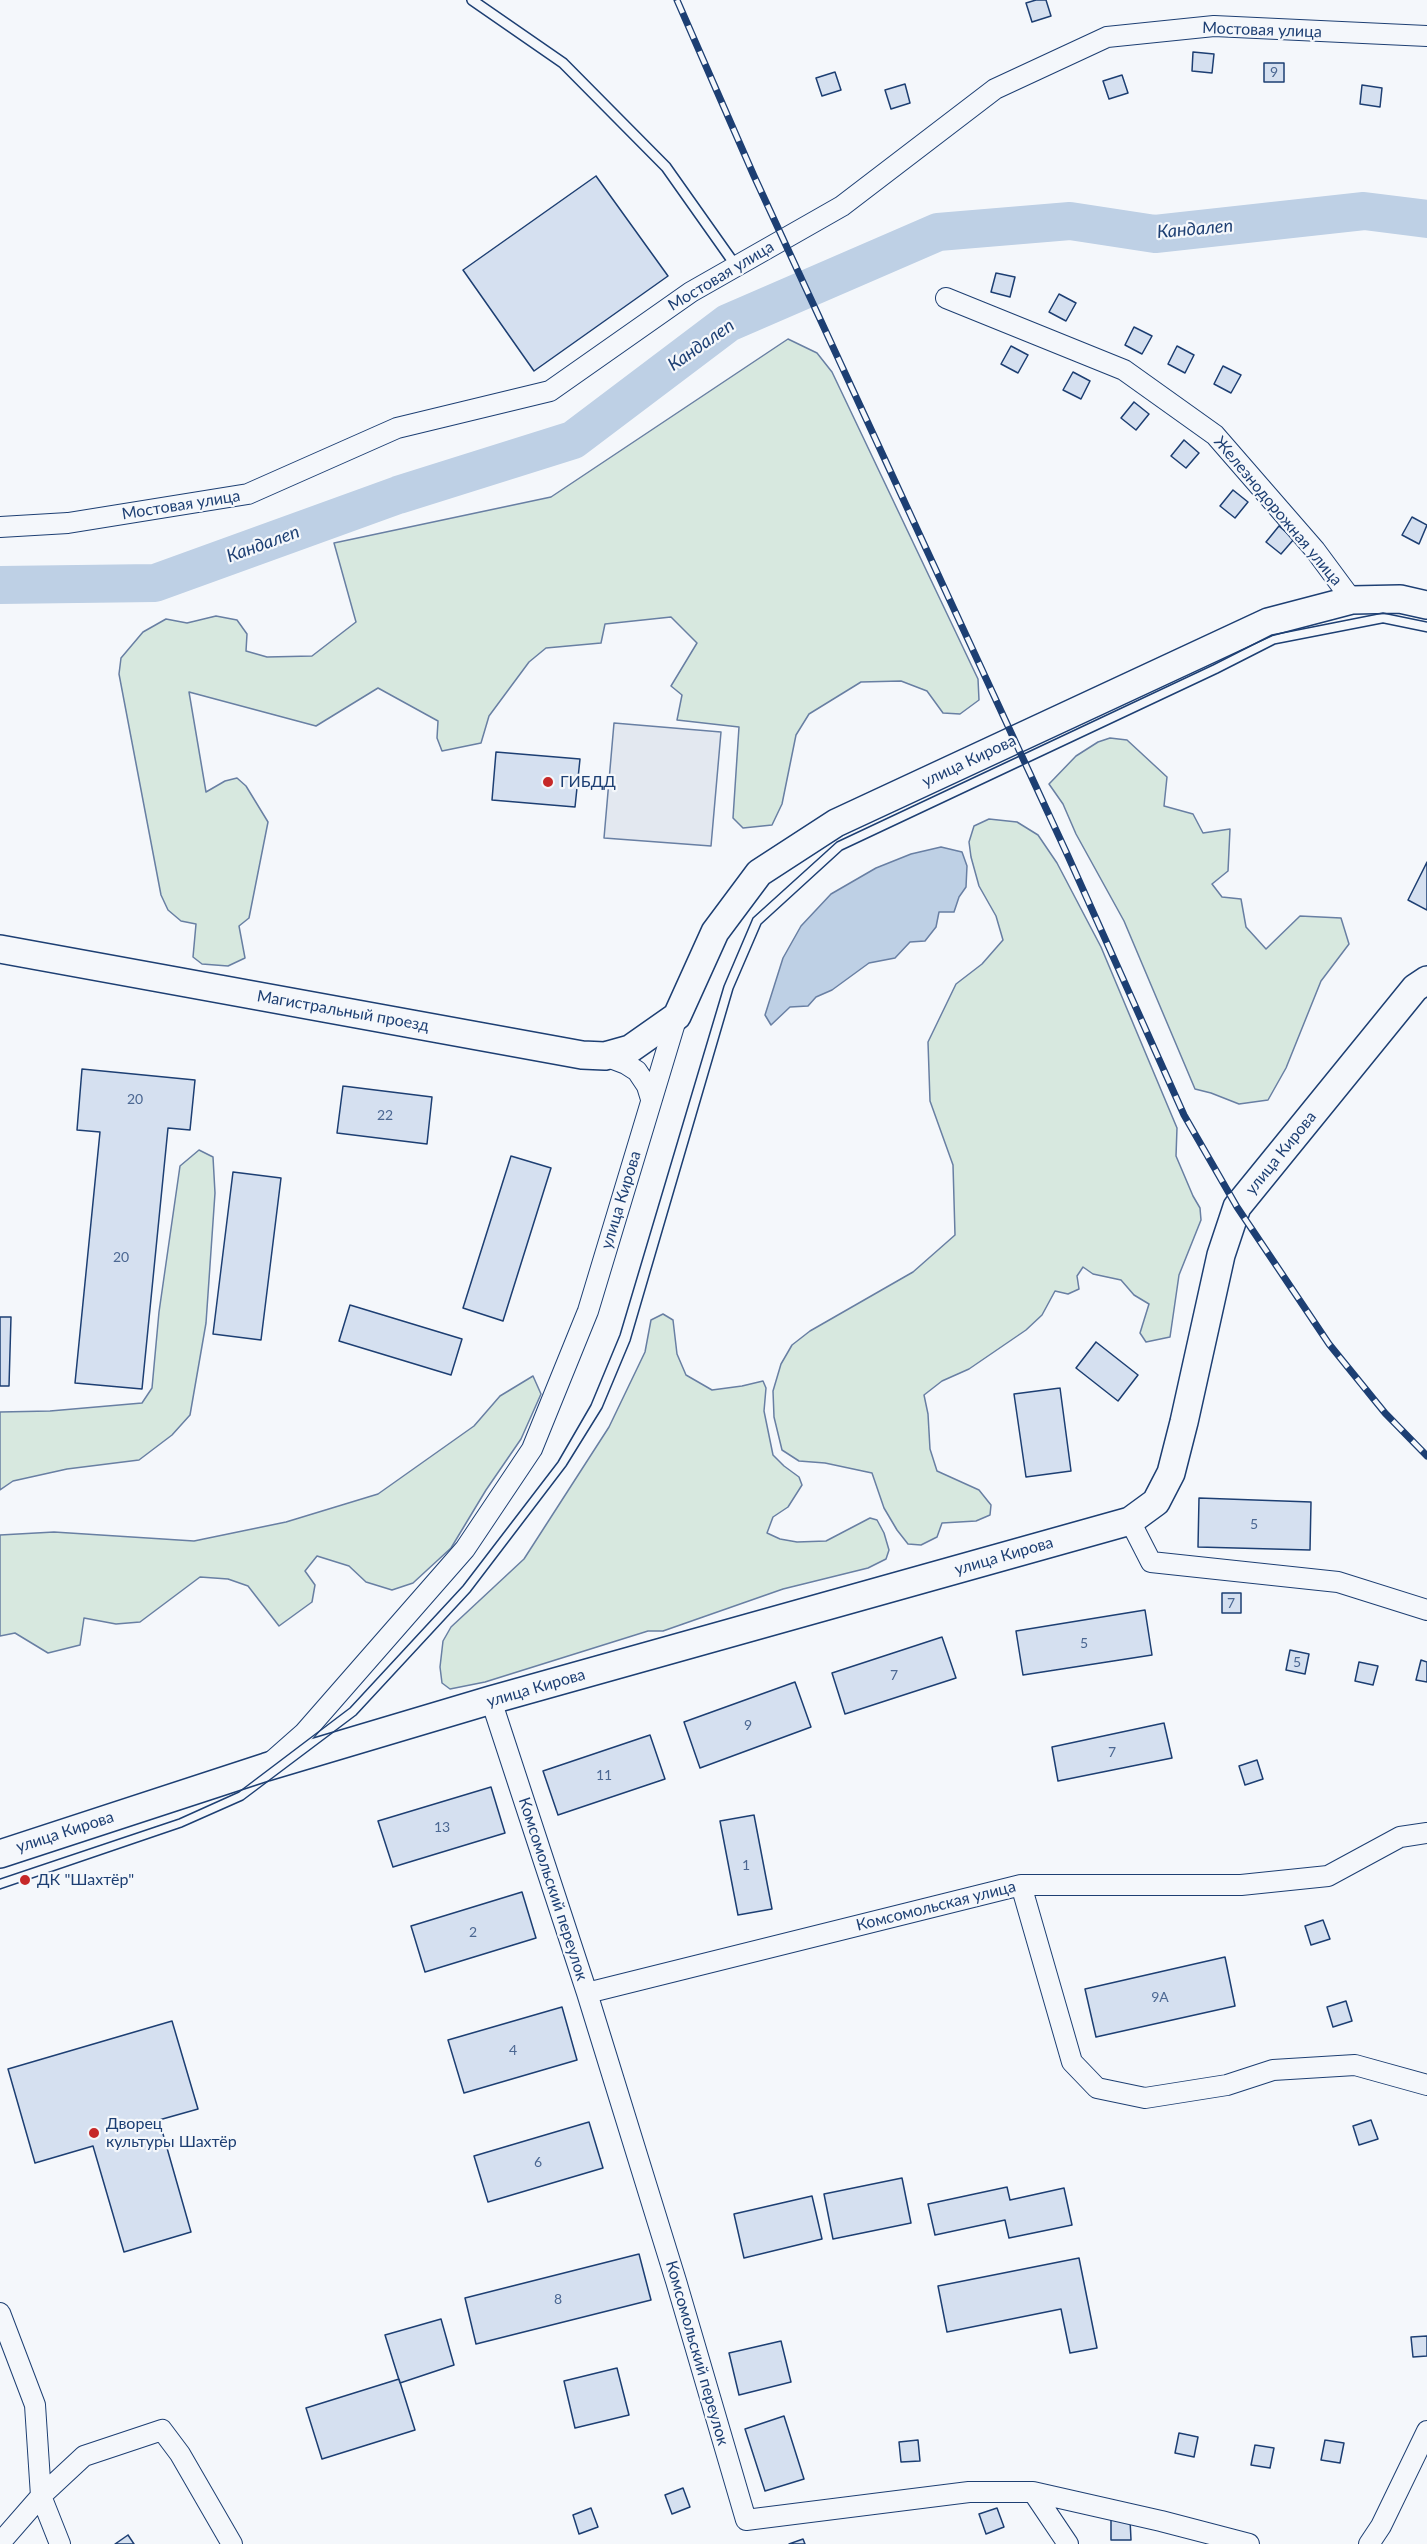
<!DOCTYPE html>
<meta charset="utf-8">
<style>
body{margin:0}
canvas{display:block;background:#f4f7fb}
</style>
<canvas width="1427" height="2544"></canvas>
<script>
const context = document.querySelector('canvas').getContext('2d');
context.lineJoin = 'round';
function fillPath(path, color) {
  context.fillStyle = color;
  context.fill(path, 'evenodd');
}
function poly(rows) {
  const path = new Path2D();
  for (const r of rows) {
    path.moveTo(r[0], r[1]);
    for (let i = 2; i < r.length; i += 2) path.lineTo(r[i], r[i + 1]);
  }
  return path;
}
function stroke(path, color, width, dash) {
  context.strokeStyle = color;
  context.lineWidth = width;
  context.lineCap = dash ? 'butt' : 'round';
  context.setLineDash(dash || []);
  context.stroke(path);
}
function drawText(font, color, halo, rows, align = 'center') {
  context.font = font + ' Lato,sans-serif';
  context.lineWidth = 4.5;
  context.setLineDash([]);
  context.textBaseline = 'middle';
  context.strokeStyle = halo;
  context.fillStyle = color;
  for (const [text, x, y, turn = 0] of rows) {
    context.save();
    context.translate(x, y);
    context.rotate((+turn || 0) * Math.PI / 180);
    context.textAlign = isNaN(turn) ? turn : align;
    if (halo) context.strokeText(text, 0, 0);
    context.fillText(text, 0, 0);
    context.restore();
  }
}
const green = poly([
 [788,339,817,353,832,372,978,679,979,700,960,714,943,713,927,691,901,681,861,682,809,714,796,735,782,804,772,825,743,828,733,818,739,727,677,720,682,695,671,686,697,643,671,617,605,624,601,643,546,648,529,662,489,716,481,743,442,751,437,738,438,721,378,688,316,726,189,692,206,792,225,781,237,778,246,786,268,822,249,918,239,926,245,958,228,966,202,964,193,957,196,924,181,921,168,910,161,895,119,674,121,658,143,632,166,619,187,623,216,616,237,620,247,634,246,651,267,657,312,656,356,622,334,543,551,497,788,339],
 [1110,738,1127,740,1167,777,1164,806,1193,814,1203,833,1230,829,1228,871,1212,884,1222,897,1241,899,1246,927,1266,949,1300,916,1341,918,1349,944,1321,981,1286,1068,1268,1100,1239,1104,1211,1093,1195,1089,1124,921,1076,834,1063,804,1049,784,1076,756,1098,742,1110,738],
 [989,819,1017,822,1038,835,1057,863,1101,947,1177,1128,1176,1156,1193,1196,1200,1208,1201,1220,1179,1275,1170,1337,1146,1342,1140,1333,1149,1304,1134,1295,1121,1280,1093,1274,1083,1267,1077,1276,1079,1289,1068,1294,1055,1291,1042,1315,1026,1330,969,1369,942,1381,924,1395,928,1414,930,1449,937,1471,979,1490,991,1505,990,1515,976,1521,942,1523,937,1537,921,1545,908,1544,897,1530,884,1508,872,1473,825,1463,799,1461,782,1450,774,1417,773,1391,781,1364,792,1345,810,1331,913,1272,955,1235,953,1165,930,1101,928,1042,956,984,982,964,1003,940,996,916,979,886,971,857,969,842,974,826,989,819],
 [199,1150,213,1157,215,1193,206,1323,190,1415,172,1435,139,1460,67,1469,13,1481,0,1490,0,1412,50,1411,142,1403,152,1388,159,1312,180,1166,199,1150],
 [663,1314,673,1320,677,1354,686,1375,712,1390,742,1386,763,1381,766,1388,764,1411,773,1455,784,1466,799,1477,802,1485,788,1507,773,1517,767,1533,780,1539,797,1542,826,1541,870,1518,877,1520,884,1533,889,1550,886,1559,868,1568,783,1589,663,1631,648,1631,485,1682,450,1689,442,1683,440,1667,443,1641,451,1627,524,1559,609,1427,645,1352,651,1320,663,1314],
 [533,1376,541,1394,521,1439,486,1490,451,1548,413,1583,392,1590,366,1582,349,1566,317,1556,305,1571,315,1585,312,1602,279,1626,248,1586,228,1579,200,1577,140,1622,116,1624,84,1618,80,1645,48,1653,15,1633,0,1636,0,1535,54,1532,194,1541,286,1522,378,1494,474,1426,500,1396,533,1376]
]);
fillPath(green, '#d7e8df');
stroke(green, '#687fa3', 1.5);
const parking = poly([
 [614,723,721,732,711,846,604,838,614,723]
]);
fillPath(parking, '#e3e8f0');
stroke(parking, '#687fa3', 1.5);
const water = poly([
 [941,847,962,852,967,866,966,887,959,897,954,912,939,912,936,927,925,941,910,942,895,958,869,963,832,990,816,997,808,1006,790,1007,771,1025,765,1015,783,958,801,926,831,894,876,868,911,854,941,847]
]);
fillPath(water, '#bed0e5');
stroke(water, '#687fa3', 1.5);
stroke(poly([
 [0,585,155,583,398,495,573,440,728,323,938,232,1070,221,1155,234,1364,211,1427,219]
]), '#bed0e5', 38);
const building = poly([
 [1036,0,1046,0,1051,16,1032,22,1026,3,1036,0],
 [1193,52,1214,54,1212,73,1192,71,1193,52],
 [1264,63,1284,63,1284,82,1264,82,1264,63],
 [835,72,841,90,822,96,816,78,835,72],
 [1122,75,1128,93,1109,99,1103,81,1122,75],
 [905,84,910,103,891,109,885,90,905,84],
 [1362,85,1382,88,1380,107,1360,104,1362,85],
 [596,176,668,276,534,371,463,270,596,176],
 [996,273,1015,277,1010,297,991,292,996,273],
 [1059,294,1076,303,1066,321,1049,312,1059,294],
 [1134,327,1152,336,1142,354,1125,345,1134,327],
 [1011,346,1028,355,1018,373,1001,364,1011,346],
 [1177,346,1194,355,1185,373,1168,364,1177,346],
 [1223,366,1241,375,1231,393,1214,384,1223,366],
 [1073,372,1090,381,1081,399,1063,390,1073,372],
 [1134,402,1149,414,1136,430,1121,418,1134,402],
 [1184,440,1199,453,1186,468,1171,456,1184,440],
 [1233,490,1248,502,1235,518,1220,506,1233,490],
 [1412,517,1427,525,1419,544,1402,535,1412,517],
 [1279,526,1294,539,1281,554,1266,542,1279,526],
 [496,752,580,759,575,807,492,800,496,752],
 [1427,862,1427,910,1408,900,1427,862],
 [82,1069,195,1080,190,1130,168,1128,142,1389,75,1383,100,1132,77,1130,82,1069],
 [343,1086,432,1097,427,1144,337,1133,343,1086],
 [511,1156,551,1168,503,1321,463,1308,511,1156],
 [233,1172,281,1178,261,1340,213,1334,233,1172],
 [350,1305,462,1339,451,1375,339,1341,350,1305],
 [0,1317,11,1317,9,1386,0,1386,0,1317],
 [1096,1342,1138,1375,1118,1401,1076,1368,1096,1342],
 [1060,1388,1071,1471,1026,1477,1014,1394,1060,1388],
 [1199,1498,1311,1502,1310,1550,1198,1547,1199,1498],
 [1222,1593,1241,1593,1241,1613,1222,1613,1222,1593],
 [1145,1610,1152,1655,1023,1675,1016,1631,1145,1610],
 [942,1637,956,1678,845,1714,832,1673,942,1637],
 [1290,1650,1309,1654,1305,1674,1286,1670,1290,1650],
 [1421,1660,1427,1662,1427,1682,1416,1680,1421,1660],
 [1359,1662,1378,1666,1373,1685,1355,1681,1359,1662],
 [795,1682,811,1727,700,1768,684,1722,795,1682],
 [1164,1723,1172,1758,1058,1781,1052,1747,1164,1723],
 [650,1735,665,1779,558,1815,543,1771,650,1735],
 [1257,1760,1263,1779,1245,1785,1239,1766,1257,1760],
 [491,1787,505,1833,393,1867,378,1821,491,1787],
 [754,1815,772,1909,738,1915,720,1821,754,1815],
 [522,1892,536,1938,425,1972,411,1926,522,1892],
 [1323,1920,1330,1939,1311,1945,1305,1926,1323,1920],
 [1225,1957,1235,2006,1096,2037,1085,1989,1225,1957],
 [1346,2001,1352,2021,1333,2027,1327,2007,1346,2001],
 [562,2007,577,2060,464,2093,448,2040,562,2007],
 [172,2021,198,2109,159,2120,191,2232,124,2252,93,2146,35,2163,8,2069,172,2021],
 [1371,2120,1378,2139,1359,2145,1353,2126,1371,2120],
 [589,2122,603,2168,488,2202,474,2156,589,2122],
 [902,2178,911,2223,833,2239,824,2194,902,2178],
 [1007,2187,1010,2200,1064,2188,1072,2225,1009,2238,1005,2220,935,2235,928,2204,1007,2187],
 [812,2196,822,2239,744,2258,734,2214,812,2196],
 [639,2254,651,2300,476,2344,465,2298,639,2254],
 [1079,2258,1097,2348,1070,2353,1061,2309,947,2332,938,2286,1079,2258],
 [441,2319,454,2365,400,2383,385,2335,441,2319],
 [1427,2336,1427,2356,1413,2357,1411,2337,1427,2336],
 [781,2341,791,2382,739,2395,729,2353,781,2341],
 [617,2368,629,2415,575,2428,564,2381,617,2368],
 [399,2379,415,2430,322,2459,306,2408,399,2379],
 [784,2416,804,2479,765,2491,745,2429,784,2416],
 [1179,2433,1198,2437,1194,2457,1175,2453,1179,2433],
 [918,2440,920,2461,901,2462,899,2442,918,2440],
 [1325,2440,1344,2443,1340,2463,1321,2460,1325,2440],
 [1255,2445,1274,2448,1270,2468,1251,2465,1255,2445],
 [683,2488,690,2507,672,2514,665,2495,683,2488],
 [591,2508,598,2527,579,2534,573,2515,591,2508],
 [997,2508,1004,2527,986,2534,979,2514,997,2508],
 [1130,2519,1131,2540,1111,2540,1111,2520,1130,2519],
 [128,2535,134,2544,115,2544,128,2535],
 [803,2539,805,2544,789,2544,803,2539]
]);
fillPath(building, '#d5e0f0');
stroke(building, '#1d3f73', 1.5);
const lane = poly([
 [472,0,563,63,666,167,736,266]
]);
const street = poly([
 [946,298,1124,370,1215,435,1315,550,1352,600],
 [0,527,68,523,248,494,397,428,550,391,691,292,842,206,995,89,1107,37,1214,26,1427,36],
 [605,1056,626,1064,637,1071,647,1086,651,1099],
 [1130,1521,1151,1562,1338,1582,1427,1610],
 [491,1700,587,1993,676,2281,746,2520,969,2492,1033,2492,1161,2521,1249,2544],
 [270,1763,304,1733,465,1549,532,1449,588,1311,677,1016],
 [1021,1885,1072,2062,1097,2088,1145,2098,1227,2085,1273,2070,1355,2065,1427,2085],
 [587,1993,1021,1885,1241,1885,1328,1876,1400,1837,1427,1833],
 [0,2313,35,2405,41,2496,60,2544],
 [1033,2492,1068,2544],
 [0,2543,41,2496,84,2456,162,2430,180,2454,232,2544],
 [1369,2544,1381,2526,1427,2431]
]);
const secondary = poly([
 [0,949,582,1055,605,1056,630,1049,677,1016,715,932,759,873,836,823,1268,622,1352,600,1400,599,1427,605],
 [0,1854,266,1767,491,1700,1130,1521,1156,1502,1171,1473,1184,1422,1221,1255,1237,1207,1415,988,1427,980]
]);
stroke(lane, '#1d3f73', 12);
stroke(street, '#1d3f73', 22);
stroke(secondary, '#1d3f73', 30);
stroke(lane, '#f4f7fb', 9);
stroke(street, '#f4f7fb', 20);
stroke(secondary, '#f4f7fb', 27);
stroke(poly([
 [0,1879,179,1819,239,1792,350,1708,463,1586,558,1462,591,1405,620,1335,724,986,753,918,837,842,1213,665,1272,635,1383,613,1427,622],
 [0,1889,182,1827,243,1800,356,1715,470,1592,566,1466,602,1408,630,1341,733,989,761,924,842,850,1218,673,1275,644,1383,623,1427,632]
]), '#1d3f73', 1.5);
const rail = poly([
 [677,0,754,176,1068,856,1184,1115,1237,1207,1329,1344,1385,1413,1427,1456]
]);
stroke(rail, '#1d3f73', 7);
stroke(rail, '#f4f7fb', 4.5, [14]);
for (const [x, y, r, color] of [
 [548,782,6,"#c62828"],
 [25,1880,6,"#c62828"],
 [94,2133,6,"#c62828"]
]) {
  const dot = new Path2D();
  dot.arc(x, y, r, 0, 2 * Math.PI);
  context.fillStyle = color;
  context.fill(dot);
  stroke(dot, '#f4f7fb', 2);
}
drawText('14px', '#4b6792', null, [
 ["9",1274,72],
 ["20",135,1099],
 ["22",385,1115],
 ["20",121,1257],
 ["5",1254,1524],
 ["7",1231,1603],
 ["5",1084,1643],
 ["5",1297,1662],
 ["7",894,1675],
 ["9",748,1725],
 ["7",1112,1752],
 ["11",604,1775],
 ["13",442,1827],
 ["1",746,1865],
 ["2",473,1932],
 ["9А",1160,1997],
 ["4",513,2050],
 ["6",538,2162],
 ["8",558,2299]
]);
drawText('16px', '#1d3f73', '#f4f7fb', [
 ["Мостовая улица",1262,30,2],
 ["Мостовая улица",721,276,-31],
 ["Мостовая улица",181,505,-9],
 ["Железнодорожная улица",1278,511,50],
 ["улица Кирова",969,761,-25],
 ["Магистральный проезд",343,1011,10],
 ["улица Кирова",1281,1153,-51],
 ["улица Кирова",621,1200,-73],
 ["улица Кирова",1004,1556,-16],
 ["улица Кирова",536,1688,-16],
 ["улица Кирова",65,1832,-18],
 ["Комсомольский переулок",553,1889,72],
 ["Комсомольская улица",936,1906,-14],
 ["Комсомольский переулок",697,2353,74]
]);
drawText('16px', '#1d3f73', '#f4f7fb', [
 ["ГИБДД",560,782],
 ["ДК \"Шахтёр\"",37,1880],
 ["Дворец",106,2124],
 ["культуры Шахтёр",106,2142]
], 'left');
drawText('italic 18px', '#1d3f73', '#f4f7fb', [
 ["Кандалеп",1195,229,-5],
 ["Кандалеп",701,345,-35],
 ["Кандалеп",263,544,-20]
]);
</script>
